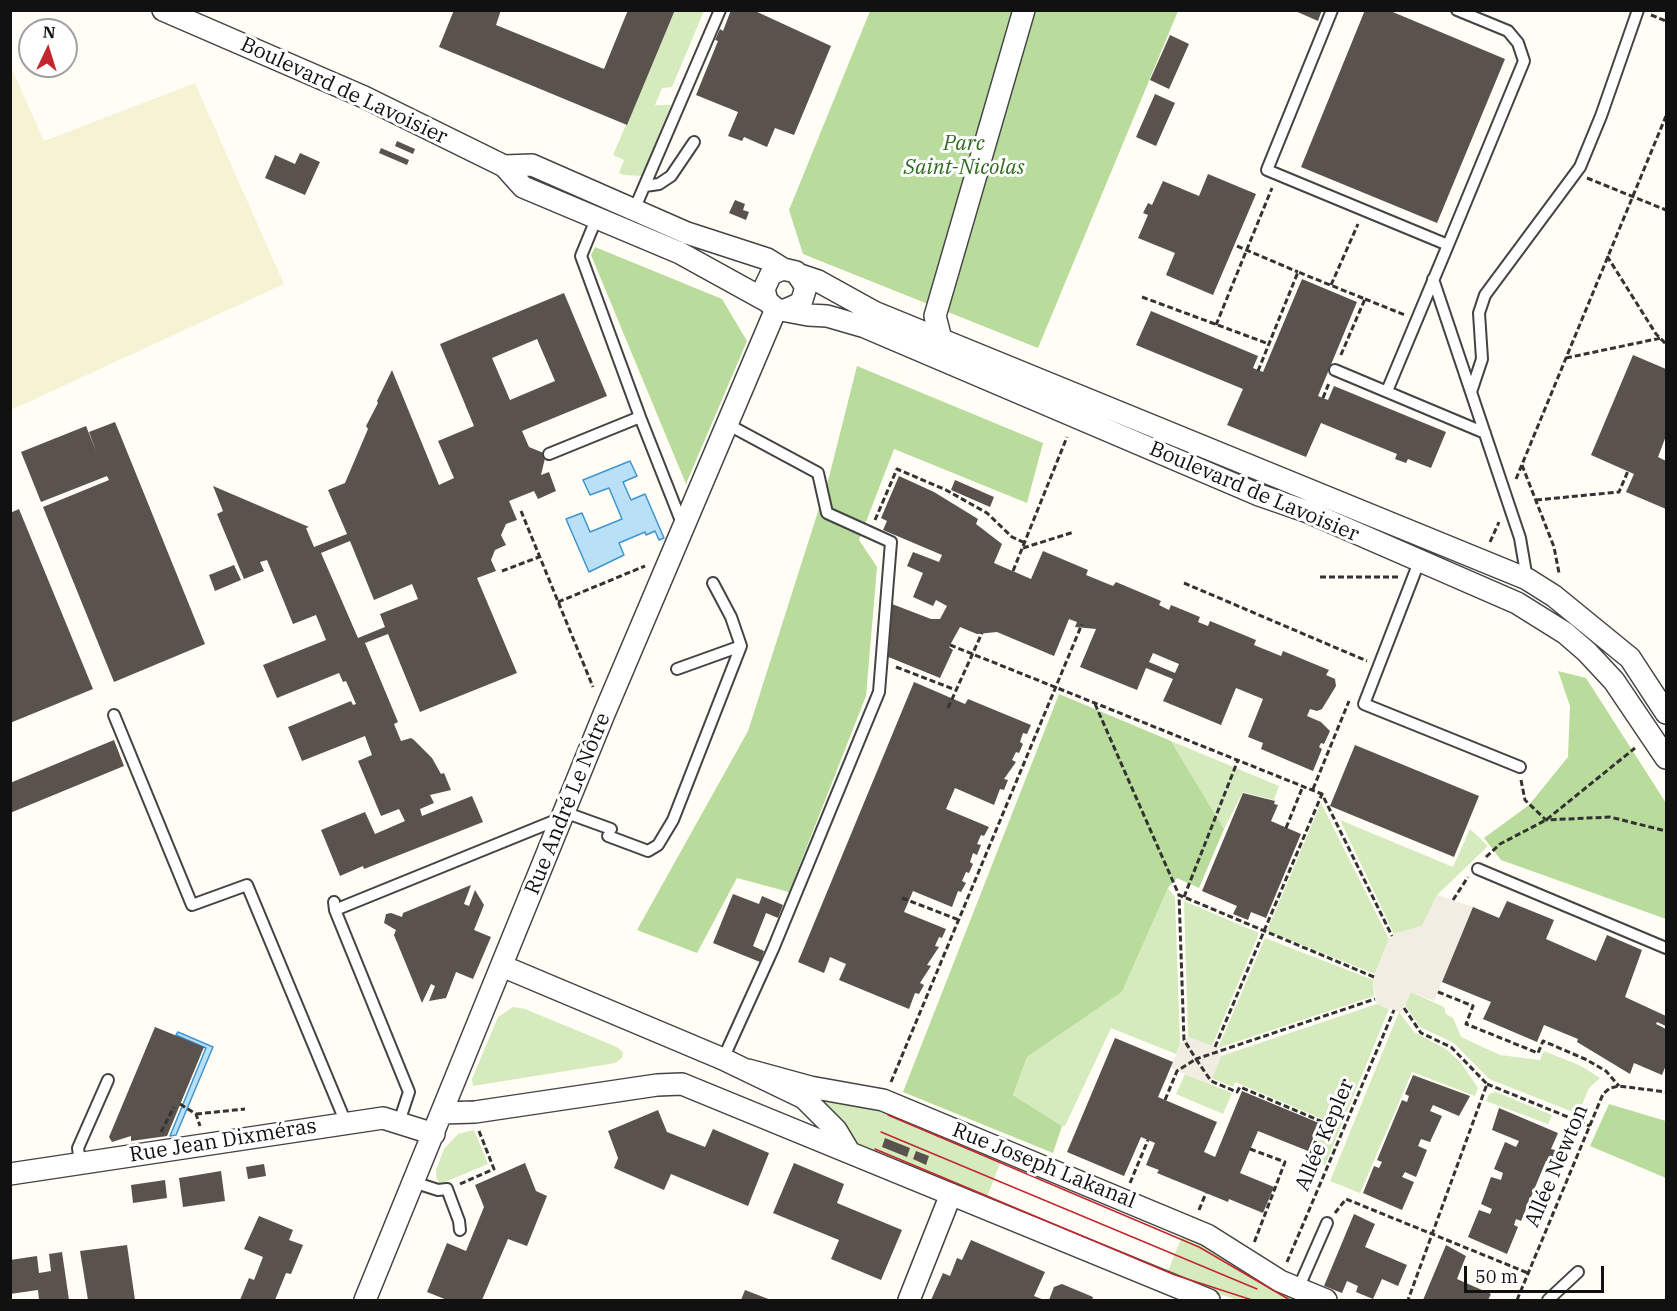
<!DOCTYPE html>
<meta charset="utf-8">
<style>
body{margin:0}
#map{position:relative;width:1677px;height:1311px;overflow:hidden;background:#fffdf5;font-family:"IBM Plex Serif",serif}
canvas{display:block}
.frame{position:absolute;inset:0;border:12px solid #111;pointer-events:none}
.north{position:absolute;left:18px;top:18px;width:60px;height:60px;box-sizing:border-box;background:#fff;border:2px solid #a0a0a0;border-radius:50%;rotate:4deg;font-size:16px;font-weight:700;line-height:24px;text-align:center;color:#111}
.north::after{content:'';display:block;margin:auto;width:21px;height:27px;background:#c4262e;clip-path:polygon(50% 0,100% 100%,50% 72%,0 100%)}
.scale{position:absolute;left:1464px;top:1266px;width:140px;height:27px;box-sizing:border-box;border:3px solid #111;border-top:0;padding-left:8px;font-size:18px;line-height:21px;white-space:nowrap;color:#111;-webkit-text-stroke:4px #fff;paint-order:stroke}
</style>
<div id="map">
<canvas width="1677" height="1311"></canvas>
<div class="frame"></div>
<div class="north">N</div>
<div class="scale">50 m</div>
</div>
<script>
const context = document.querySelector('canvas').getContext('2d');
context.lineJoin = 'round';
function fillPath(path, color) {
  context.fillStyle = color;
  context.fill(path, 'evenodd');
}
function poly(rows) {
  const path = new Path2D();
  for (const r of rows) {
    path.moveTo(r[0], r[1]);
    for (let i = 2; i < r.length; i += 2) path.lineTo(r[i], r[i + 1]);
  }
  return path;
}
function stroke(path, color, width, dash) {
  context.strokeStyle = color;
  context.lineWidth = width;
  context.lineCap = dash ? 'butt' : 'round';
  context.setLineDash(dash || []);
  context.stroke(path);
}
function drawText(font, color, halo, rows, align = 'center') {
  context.font = font + ' "IBM Plex Serif",serif';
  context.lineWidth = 6;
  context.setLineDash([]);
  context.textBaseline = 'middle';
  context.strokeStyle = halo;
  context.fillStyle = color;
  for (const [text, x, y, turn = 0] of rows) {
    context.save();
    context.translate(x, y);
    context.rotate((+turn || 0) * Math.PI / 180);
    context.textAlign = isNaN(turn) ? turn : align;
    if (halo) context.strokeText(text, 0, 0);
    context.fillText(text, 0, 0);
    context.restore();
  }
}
fillPath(poly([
 [11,67,44,141,195,83,284,284,11,410]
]), '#f6f3d4');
fillPath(poly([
 [675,11,704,11,672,87,662,88,655,105,671,105,642,176,624,175,619,173,624,160,613,155],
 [1171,741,1279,786,1274,800,1243,792,1224,829],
 [1321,803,1389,939,1375,974,1267,931],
 [1340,820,1453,867,1470,829,1488,846,1437,895,1422,926,1394,934],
 [1168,888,1175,897,1180,1044,1176,1054,1111,1028,1065,1126,1062,1126,1013,1095,1027,1057,1122,992],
 [1184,901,1259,933,1212,1046,1188,1037],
 [1265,938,1373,980,1374,996,1218,1048],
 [1411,992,1444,1007,1446,1014,1453,1018,1461,1037,1500,1055,1540,1060,1544,1051,1581,1066,1600,1078,1589,1088,1578,1114,1489,1079,1454,1043,1420,1027,1405,1005],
 [1377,1004,1389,1009,1325,1165,1311,1160,1327,1121,1235,1082,1233,1087,1212,1078,1221,1056],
 [513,1007,525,1009,617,1047,623,1052,622,1058,615,1063,473,1086,472,1079,498,1017],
 [1399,1012,1414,1032,1446,1049,1461,1063,1478,1088,1475,1096,1412,1072,1360,1193,1330,1181],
 [1185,1074,1232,1093,1223,1114,1176,1094],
 [1496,1092,1552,1115,1548,1124,1486,1101,1489,1094],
 [811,1094,864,1102,1002,1158,986,1200,868,1151,854,1141],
 [474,1130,488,1164,440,1184,436,1177,436,1170,444,1149,458,1134],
 [1183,1234,1308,1300,1237,1300,1166,1276]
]), '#d5ebbd');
fillPath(poly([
 [870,11,1178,11,1038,348,803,254,789,210],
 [595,247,722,299,747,341,686,484,591,255],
 [857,366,1043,443,1027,503,894,449,859,540,877,567,866,696,789,892,737,878,697,953,637,930,748,731,829,477],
 [1558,671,1586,678,1666,803,1666,919,1501,860,1484,838,1529,805,1568,757,1570,706],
 [1059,694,1171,741,1224,829,1199,888,1177,878,1168,888,1122,992,1027,1057,1013,1095,1062,1126,1053,1153,903,1092],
 [1609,1104,1666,1121,1666,1178,1590,1146]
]), '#b9dc9c');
fillPath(poly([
 [1437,895,1473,907,1434,1001,1411,992,1401,1013,1377,1004,1373,980,1389,939,1394,934,1422,926],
 [1188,1037,1218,1048,1221,1056,1210,1084,1171,1068,1180,1044]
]), '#f1ede2');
const water = poly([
 [630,461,637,476,623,482,631,500,645,494,664,538,659,540,655,531,646,535,645,532,619,543,624,555,589,572,566,519,582,513,590,532,622,519,609,488,590,495,583,480,630,461],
 [178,1032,213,1047,176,1135,170,1136,206,1048,176,1035,178,1032]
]);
fillPath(water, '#b9e0f7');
stroke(water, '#3f96cf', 1.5);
fillPath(poly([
 [454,10,501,10,496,25,604,69,628,10,675,10,627,125,439,47],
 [731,10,753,10,831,46,794,135,775,128,767,147,744,137,742,141,728,136,738,112,696,95,718,41,715,40,720,29,723,31],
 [1293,10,1322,10,1318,21],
 [1365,10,1388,10,1505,59,1437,223,1301,167],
 [1170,35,1189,44,1169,89,1150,80],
 [1155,94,1175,103,1156,146,1136,137],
 [397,141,415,149,413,154,395,146],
 [381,148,409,160,407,165,379,153],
 [300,153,320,162,305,195,265,178,275,155,295,164],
 [1208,174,1256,194,1213,295,1166,275,1175,253,1138,238,1148,215,1143,213,1148,203,1152,205,1163,181,1199,196],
 [735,200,745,204,743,210,749,212,746,220,729,213],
 [1302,279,1357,302,1318,396,1328,400,1334,386,1446,432,1431,468,1408,459,1406,463,1395,459,1397,454,1321,423,1306,457,1227,425,1243,389,1136,345,1151,311,1258,356,1253,368,1263,372],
 [564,293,607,396,522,431,529,447,546,454,541,475,549,472,556,491,538,499,534,491,509,501,517,520,506,524,501,535,506,545,495,550,491,560,496,571,477,578,517,673,420,712,388,634,365,643,398,722,394,724,401,741,411,738,414,740,432,758,441,774,444,773,451,790,430,795,434,803,420,809,422,816,472,796,483,822,364,869,363,866,340,876,321,830,365,812,375,834,405,821,399,809,381,816,358,761,372,755,365,736,302,761,288,727,351,701,353,705,356,704,346,681,343,682,339,673,277,698,263,665,326,640,316,615,293,624,267,560,260,562,264,571,244,579,217,514,223,511,213,486,309,527,306,528,314,547,347,534,328,490,345,483,368,429,366,426,378,403,377,401,392,370,439,485,454,478,438,441,474,426,440,344],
 [537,339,555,381,510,400,492,358],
 [350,541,374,600,412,584,418,599,380,614,385,627,358,638,321,553],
 [1633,355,1666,369,1666,436,1658,457,1666,461,1666,509,1626,492,1634,474,1591,455],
 [115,422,205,644,114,682,43,507,109,480,107,476,41,502,21,452,86,426,96,451,89,432],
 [899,476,934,492,978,519,976,524,1002,544,994,563,1031,579,1043,551,1088,570,1086,575,1113,586,1116,582,1161,601,1159,605,1169,610,1171,605,1200,617,1198,622,1208,626,1210,621,1256,640,1254,645,1281,656,1283,651,1329,670,1326,675,1335,679,1336,686,1322,709,1317,711,1310,709,1307,716,1321,722,1330,731,1324,744,1321,743,1319,747,1322,749,1313,771,1261,749,1263,743,1248,737,1263,699,1236,688,1221,725,1163,701,1173,679,1146,668,1137,690,1080,667,1096,629,1075,627,1077,622,1069,619,1054,656,997,632,977,634,960,627,949,647,953,650,940,678,886,656,892,604,931,619,940,619,947,606,936,600,933,606,913,597,923,573,907,566,913,552,939,562,942,555,883,530,887,521,881,518],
 [1153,653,1179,664,1175,673,1149,662],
 [955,480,994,497,990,507,951,490],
 [19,509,93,689,10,723,10,513],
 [234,565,241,580,215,591,209,575],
 [914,682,965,704,968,699,1031,725,1027,734,1023,733,1020,742,1023,744,1019,753,1016,752,1012,760,1016,762,1004,779,1008,780,1004,790,1000,789,994,805,955,788,946,809,989,827,984,836,981,835,977,844,981,845,977,855,973,853,970,862,973,864,969,873,966,872,962,881,966,883,961,892,958,891,952,907,913,891,904,912,946,929,942,938,939,937,935,946,939,947,927,965,931,966,920,983,924,985,919,994,915,993,909,1009,839,980,846,964,830,957,824,973,798,962],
 [114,740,124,766,10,813,10,783],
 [1355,745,1479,796,1454,857,1330,806],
 [1243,793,1275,801,1274,804,1278,805,1271,821,1301,834,1266,918,1251,912,1248,920,1233,914,1237,906,1202,891],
 [471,885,464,904,469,906,475,890,484,905,474,930,491,937,473,979,456,972,446,998,429,1001,435,986,431,984,422,1003,394,935,396,930,384,923,386,914,391,913,402,917,403,913],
 [733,894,759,904,762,896,783,905,778,918,766,913,753,946,764,951,760,962,713,943],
 [1507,901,1554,920,1546,939,1596,961,1607,935,1642,950,1625,997,1666,1016,1666,1026,1657,1022,1656,1024,1666,1029,1666,1065,1662,1075,1634,1063,1630,1074,1577,1042,1578,1039,1544,1025,1537,1042,1483,1019,1491,1002,1442,982,1473,907,1499,918],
 [155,1027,204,1047,167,1136,131,1141,131,1136,112,1142,109,1137],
 [1115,1038,1173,1062,1158,1097,1217,1122,1204,1152,1215,1157,1242,1091,1319,1123,1308,1151,1258,1131,1240,1173,1274,1187,1263,1213,1229,1199,1228,1202,1157,1173,1159,1170,1146,1165,1155,1143,1141,1137,1124,1176,1067,1152],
 [1413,1075,1470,1096,1459,1116,1433,1105,1430,1111,1442,1116,1430,1142,1421,1139,1418,1146,1427,1150,1416,1177,1405,1172,1402,1177,1414,1182,1402,1210,1363,1193,1374,1166,1379,1168,1382,1162,1377,1160,1402,1100,1407,1102,1409,1096,1405,1094],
 [1499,1108,1558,1133,1551,1149,1555,1150,1553,1164,1546,1161,1521,1221,1516,1219,1514,1225,1518,1227,1507,1254,1468,1237,1479,1210,1490,1214,1492,1209,1481,1204,1491,1177,1501,1180,1503,1173,1494,1169,1505,1142,1516,1147,1519,1141,1492,1130],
 [658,1110,667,1132,705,1147,713,1129,769,1153,748,1206,671,1174,664,1190,614,1168,618,1158,608,1131],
 [885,1138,910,1148,907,1157,882,1147],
 [916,1151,929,1156,926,1165,913,1159],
 [525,1163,536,1191,547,1196,527,1246,508,1239,482,1300,447,1300,427,1292,447,1243,466,1251,484,1207,475,1185],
 [794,1163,844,1184,837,1203,902,1230,881,1280,831,1259,839,1240,773,1213],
 [264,1164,266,1176,248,1179,246,1167],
 [221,1171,225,1201,183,1207,179,1178],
 [165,1180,167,1198,133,1203,131,1185],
 [1354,1214,1375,1224,1365,1247,1407,1265,1398,1286,1382,1279,1373,1299,1356,1292,1358,1286,1347,1281,1342,1293,1324,1286],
 [259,1216,293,1230,289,1240,303,1245,291,1274,286,1273,275,1300,240,1300,249,1278,254,1280,263,1257,244,1249],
 [971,1240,1045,1272,1034,1296,1044,1300,931,1300,943,1273,950,1276,957,1258,962,1260],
 [127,1245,135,1300,88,1300,80,1251],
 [1446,1245,1466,1256,1457,1279,1491,1294,1488,1300,1423,1300],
 [62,1252,69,1300,39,1300,38,1290,10,1294,10,1260,37,1256,39,1273,51,1271,49,1254],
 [1062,1284,1093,1297,1092,1300,1049,1300,1054,1287],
 [745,1290,771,1300,741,1300]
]), '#5a524d');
const lane = poly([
 [1332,10,1267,170,1448,245,1524,61,1518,43,1508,31,1457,10],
 [645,186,659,184,671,176,694,142],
 [634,210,720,10],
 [597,217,581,256,640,417],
 [1433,279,1471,392],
 [1335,370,1485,433],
 [1387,391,1448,245],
 [549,454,640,417,683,526],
 [1419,562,1364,704,1520,767],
 [1527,579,1520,538,1471,392,1482,359,1479,313,1485,295,1580,167,1601,116,1638,10],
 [677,669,741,646],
 [114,715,192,905,247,885,346,1123],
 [564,812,611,829],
 [608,836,648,851,658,845,673,820,741,646,731,617,713,583],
 [1478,869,1666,948],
 [334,902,335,910,409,1092,399,1122],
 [335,910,559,819],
 [723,1059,773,949,879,692,891,542,827,513,818,473,727,424],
 [80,1163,78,1148,108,1080],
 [413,1182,438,1190,447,1189,459,1221,460,1230],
 [1298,1289,1327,1223],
 [1548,1300,1578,1272]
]);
const street = poly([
 [163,10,364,97,504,166,523,187,680,253,767,301],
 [504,166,532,165,687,233,767,259,783,269],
 [800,275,818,281,874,312,1527,579,1554,596,1630,658,1666,713],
 [785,310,801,303,806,287,796,272,783,269,771,274,764,289,767,301,776,309,808,315,827,316,865,327,1259,495,1308,512,1517,603,1565,633,1587,652,1614,681,1666,758],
 [941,339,935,316,1024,10],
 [502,966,723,1059,804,1098,836,1130,848,1150],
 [748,1070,810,1087,883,1100,1207,1235,1280,1281,1326,1300],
 [442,1113,475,1112,657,1085,682,1084,1209,1300],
 [10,1174,383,1118,434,1134],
 [365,1300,604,714,776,309],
 [909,1300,951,1194]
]);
stroke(lane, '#444', 14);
stroke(street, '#444', 24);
stroke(poly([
 [1651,15,1666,21],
 [1587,178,1666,210],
 [1237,246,1298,272],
 [1607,256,1656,334,1666,344],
 [1331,285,1358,224],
 [1142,297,1269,344],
 [1365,299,1405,315],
 [1216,325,1272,188],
 [1566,358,1661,338],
 [1258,371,1298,272,1365,299,1340,357],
 [1323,398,1329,383],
 [1522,465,1554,547,1559,573],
 [1516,479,1666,116],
 [1536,500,1619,492,1628,471],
 [521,511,593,687],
 [875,520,897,469,946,490,987,513,1012,537,1025,543],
 [1490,542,1499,522],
 [1023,548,1074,532],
 [502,571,539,557],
 [1013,571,1067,437],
 [1320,577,1399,577],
 [1184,583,1367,661],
 [558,602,645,566],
 [950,645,1322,794,1392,936],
 [896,667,956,690],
 [1095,704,1179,895],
 [948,708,982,633],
 [1521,780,1525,800,1546,820,1610,817,1666,831],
 [1313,789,1349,701],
 [1286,828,1303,786],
 [1486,857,1500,844,1546,820,1635,748],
 [1184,897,1238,760],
 [902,898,959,920],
 [1453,900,1468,877],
 [1374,977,1179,895,1184,1040,1196,1059,1375,999],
 [1438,992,1473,1006,1466,1024,1538,1053,1543,1041,1585,1059,1606,1071,1619,1086],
 [1404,1008,1421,1033,1451,1047,1487,1084,1408,1300],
 [1215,1047,1322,794],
 [891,1082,1082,624],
 [1487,1084,1590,1126],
 [1165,1100,1177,1071,1196,1059,1211,1081,1237,1092,1240,1087,1323,1122,1307,1163,1314,1165],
 [180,1104,196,1114,200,1126],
 [196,1114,245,1109],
 [161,1132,174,1107],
 [1250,1149,1285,1162,1254,1243],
 [1130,1183,1148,1140],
 [460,1184,494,1169,479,1131],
 [1199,1210,1206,1193],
 [1335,1213,1346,1199,1528,1273],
 [1287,1262,1394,1010],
 [1517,1300,1603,1094,1610,1088,1619,1086,1666,1092]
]), '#333', 3, [6, 3]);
stroke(lane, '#fff', 10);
stroke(street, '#fff', 21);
stroke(poly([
 [888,1115,1199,1247,1290,1300],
 [881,1132,1257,1289],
 [875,1149,1175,1275,1252,1300]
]), '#c4262e', 1.5);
drawText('21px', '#111', '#fff', [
 ["Boulevard de Lavoisier",344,91,25],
 ["Boulevard de Lavoisier",1254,492,23],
 ["Rue André Le Nôtre",568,804,-68],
 ["Allée Kepler",1325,1135,-67],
 ["Rue Jean Dixméras",223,1141,-9],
 ["Rue Joseph Lakanal",1044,1166,22],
 ["Allée Newton",1557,1166,-67]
]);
drawText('italic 21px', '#2f6b1f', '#fff', [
 ["Parc",964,144],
 ["Saint-Nicolas",964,168]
]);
</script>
